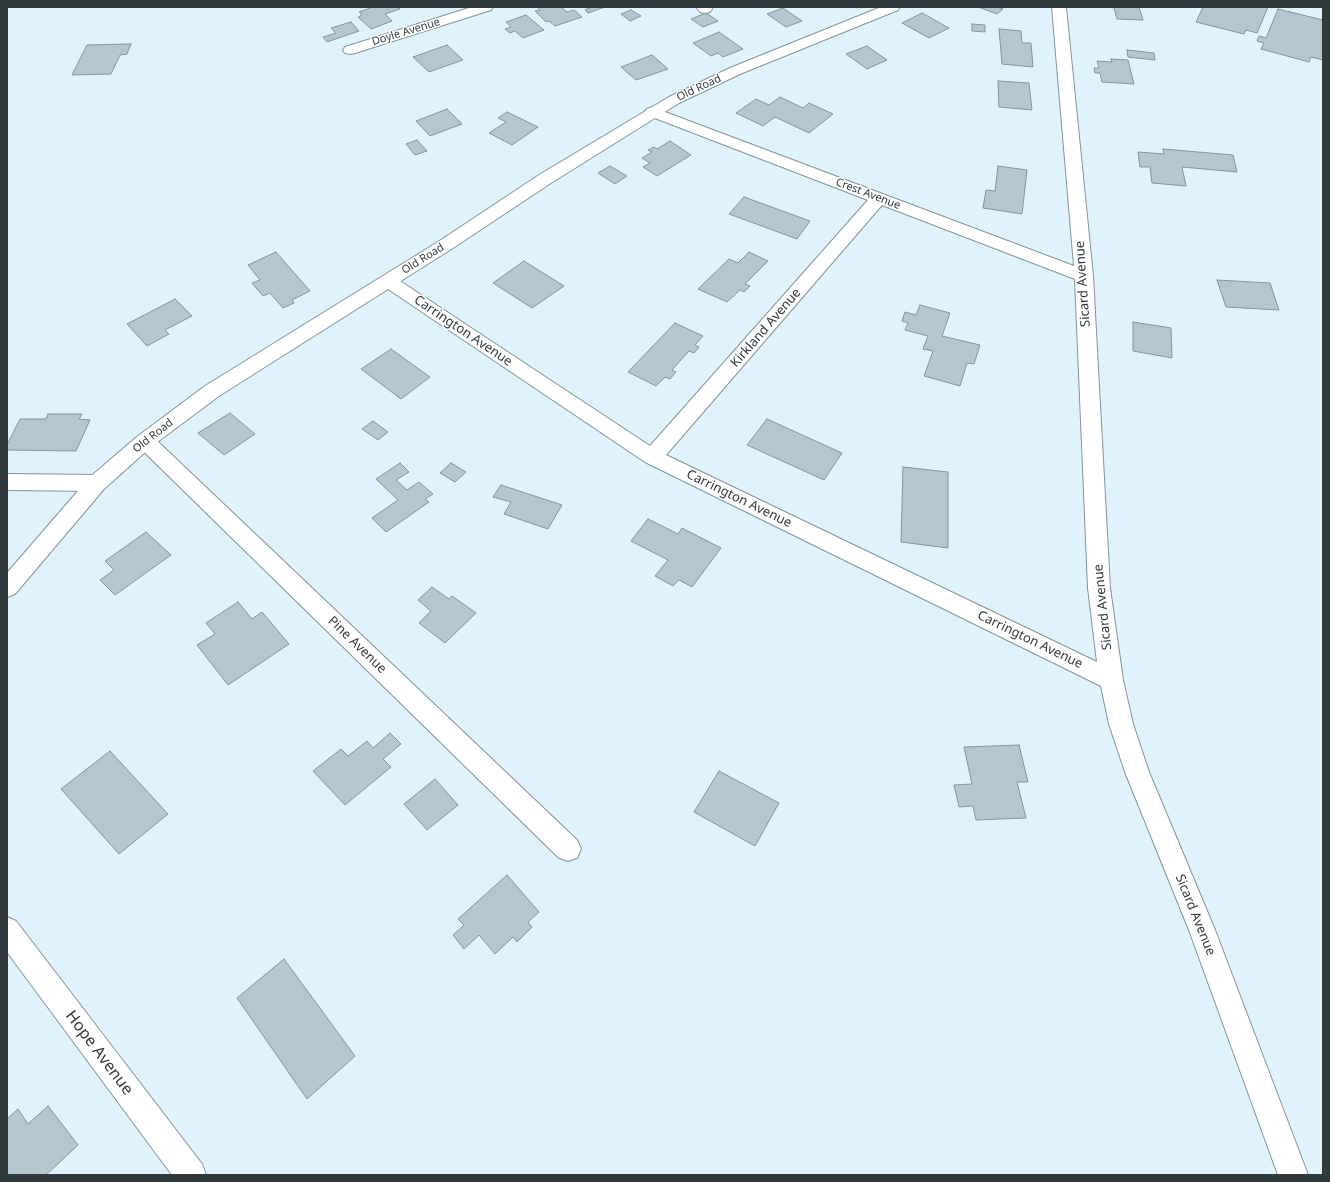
<!DOCTYPE html>
<style>
body{margin:0}
#map{position:relative;width:1330px;height:1182px;overflow:hidden;background:#e0f2fb;font-family:"Noto Sans",sans-serif}
canvas{display:block}
.frame{position:absolute;inset:0;border:8px solid #32393d;pointer-events:none}
</style>
<div id="map">
<canvas width="1330" height="1182"></canvas>
<div class="frame"></div>
</div>
<script>
const context = document.querySelector('canvas').getContext('2d');
context.lineJoin = 'round';
function fillPath(path, color) {
  context.fillStyle = color;
  context.fill(path, 'evenodd');
}
function poly(rows) {
  const path = new Path2D();
  for (const r of rows) {
    path.moveTo(r[0], r[1]);
    for (let i = 2; i < r.length; i += 2) path.lineTo(r[i], r[i + 1]);
  }
  return path;
}
function stroke(path, color, width, dash) {
  context.strokeStyle = color;
  context.lineWidth = width;
  context.lineCap = dash ? 'butt' : 'round';
  context.setLineDash(dash || []);
  context.stroke(path);
}
function drawText(font, color, halo, rows, align = 'center') {
  context.font = font + ' "Noto Sans",sans-serif';
  context.lineWidth = 3;
  context.setLineDash([]);
  context.textBaseline = 'middle';
  context.strokeStyle = halo;
  context.fillStyle = color;
  for (const [text, x, y, turn = 0] of rows) {
    context.save();
    context.translate(x, y);
    context.rotate((+turn || 0) * Math.PI / 180);
    context.textAlign = isNaN(turn) ? turn : align;
    if (halo) context.strokeText(text, 0, 0);
    context.fillText(text, 0, 0);
    context.restore();
  }
}
const building = poly([
 [373,7,397,7,400,9,385,14,392,21,371,29,358,17,362,15,359,12,373,7],
 [537,7,561,7,567,12,574,10,582,17,555,26,549,21,546,22,535,11,540,10,537,7],
 [592,7,605,7,588,13,585,10,592,7],
 [978,7,997,7,1003,9,997,14,978,7],
 [1110,7,1139,7,1143,20,1117,19,1114,8,1110,7],
 [1203,7,1268,7,1257,33,1246,30,1244,34,1196,22,1203,7],
 [783,8,802,21,786,27,767,14,783,8],
 [1278,9,1323,20,1323,60,1311,57,1309,62,1261,49,1264,43,1257,41,1259,36,1266,38,1278,9],
 [631,10,641,16,630,21,621,14,631,10],
 [706,13,718,21,703,27,691,19,706,13],
 [922,13,949,28,929,38,902,23,922,13],
 [526,15,544,30,523,38,515,31,510,33,505,29,511,27,506,22,526,15],
 [351,22,359,31,327,42,323,37,336,33,331,28,351,22],
 [972,24,985,25,985,32,972,31,972,24],
 [999,29,1021,31,1022,43,1031,43,1033,67,1002,64,999,29],
 [719,32,743,49,723,57,718,53,711,56,693,43,719,32],
 [131,44,127,54,120,55,111,74,72,75,87,45,131,44],
 [447,45,463,60,429,72,413,57,447,45],
 [867,46,887,60,867,69,846,54,867,46],
 [1127,50,1154,53,1155,60,1128,57,1127,50],
 [652,55,668,69,636,80,621,67,652,55],
 [1111,59,1128,60,1134,84,1102,82,1100,73,1095,73,1094,68,1099,68,1097,61,1112,62,1111,59],
 [998,81,1029,83,1032,110,999,107,998,81],
 [780,97,803,108,809,103,833,114,809,133,775,117,763,126,736,113,756,99,769,105,780,97],
 [447,109,462,124,430,136,416,121,447,109],
 [507,112,538,127,512,145,489,133,506,122,498,118,507,112],
 [417,140,427,151,415,155,406,144,417,140],
 [670,141,691,155,657,176,643,167,650,163,642,158,652,152,648,150,654,147,657,149,670,141],
 [1163,149,1233,155,1237,172,1182,167,1186,186,1152,183,1150,167,1140,167,1138,152,1164,154,1163,149],
 [610,166,627,176,615,184,598,173,610,166],
 [998,166,1027,170,1022,214,983,208,986,190,995,191,998,166],
 [744,197,810,221,797,239,729,214,744,197],
 [276,252,310,291,292,300,294,303,283,308,270,293,263,296,252,283,260,280,248,265,276,252],
 [749,252,768,261,745,284,750,286,744,292,740,290,727,302,698,289,729,259,738,263,749,252],
 [524,261,564,286,532,308,493,283,524,261],
 [1217,280,1270,283,1279,310,1226,307,1217,280],
 [175,299,192,316,165,330,169,334,147,346,127,324,175,299],
 [920,305,950,313,942,336,980,345,974,364,967,363,960,386,924,376,933,351,923,349,928,336,905,330,908,323,902,321,905,312,916,315,920,305],
 [1133,322,1171,328,1172,358,1133,351,1133,322],
 [675,323,703,336,695,345,699,347,694,353,689,351,672,370,676,372,670,379,665,377,656,386,628,372,675,323],
 [391,349,430,377,401,399,361,369,391,349],
 [230,413,255,434,224,455,198,433,230,413],
 [48,414,82,414,79,419,90,420,76,451,7,450,7,445,20,419,46,419,48,414],
 [767,419,842,453,824,480,747,445,767,419],
 [373,421,388,432,378,440,362,429,373,421],
 [400,463,409,472,396,480,407,490,419,482,433,494,425,499,429,502,386,532,372,518,398,500,376,479,400,463],
 [451,463,466,472,455,482,440,473,451,463],
 [903,467,948,472,948,548,901,542,903,467],
 [501,485,562,505,548,529,504,514,511,502,493,497,501,485],
 [648,519,678,534,682,528,721,548,692,587,679,580,673,586,655,576,668,560,631,541,648,519],
 [146,532,171,555,115,595,100,580,114,570,105,561,146,532],
 [432,587,449,599,452,596,476,613,445,643,419,623,431,611,418,600,432,587],
 [238,602,252,619,262,612,289,644,228,685,197,645,215,634,206,623,238,602],
 [390,733,401,744,383,759,391,767,345,805,313,771,341,749,348,756,367,741,373,748,390,733],
 [1019,745,1028,782,1017,782,1026,818,976,820,973,806,959,807,954,785,972,784,964,747,1019,745],
 [110,751,168,814,119,854,61,789,110,751],
 [719,771,779,803,755,846,694,812,719,771],
 [435,779,458,805,427,830,404,804,435,779],
 [507,875,539,912,528,922,532,927,517,942,513,937,495,954,479,935,464,949,453,935,464,925,458,919,507,875],
 [284,959,355,1056,307,1099,237,998,284,959],
 [48,1106,78,1145,46,1175,7,1175,7,1119,18,1109,28,1124,48,1106]
]);
fillPath(building, '#b4c6ce');
stroke(building, '#84959d', 1);
const minor = poly([
 [472,7,493,7,491,10,355,53,350,54,345,53,343,50,345,47,472,7],
 [696,7,711,7,712,9,710,12,705,13,700,12,696,7],
 [1052,7,1066,7,1093,276,1110,588,1123,680,1133,724,1149,772,1215,930,1308,1175,1278,1175,1189,930,1125,772,1109,724,1101,686,645,462,382,285,379,281,382,277,388,275,394,277,650,446,868,200,647,115,644,112,647,109,652,107,657,109,1074,266,1052,7],
 [882,205,1075,279,1088,588,1097,662,666,455,882,205],
 [145,433,152,436,577,840,581,849,577,858,568,861,559,858,138,446,135,441,138,436,145,433],
 [7,474,97,475,104,477,107,483,104,489,97,491,7,490,7,474],
 [7,917,16,921,202,1164,206,1175,172,1175,7,952,7,917]
]);
const tertiary = poly([
 [881,7,900,7,898,10,740,74,679,103,551,183,453,248,219,396,152,446,104,489,15,594,7,597,7,573,90,477,138,436,205,386,441,240,539,175,669,97,730,68,881,7]
]);
stroke(minor, '#83949c', 2);
stroke(tertiary, '#83949c', 2);
fillPath(minor, '#fff');
fillPath(tertiary, '#fff');
drawText('11px', '#32393d', '#fff', [
 ["Doyle Avenue",406,32,-17],
 ["Old Road",699,88,-25],
 ["Crest Avenue",868,194,21],
 ["Old Road",423,259,-32],
 ["Old Road",153,436,-38]
]);
drawText('13px', '#32393d', '#fff', [
 ["Sicard Avenue",1083,284,-94],
 ["Kirkland Avenue",766,328,-49],
 ["Carrington Avenue",463,331,34],
 ["Carrington Avenue",739,499,26],
 ["Sicard Avenue",1103,607,-96],
 ["Carrington Avenue",1030,640,26],
 ["Pine Avenue",357,645,44],
 ["Sicard Avenue",1195,915,68]
]);
drawText('16px', '#32393d', '#fff', [
 ["Hope Avenue",99,1053,53]
]);
</script>
